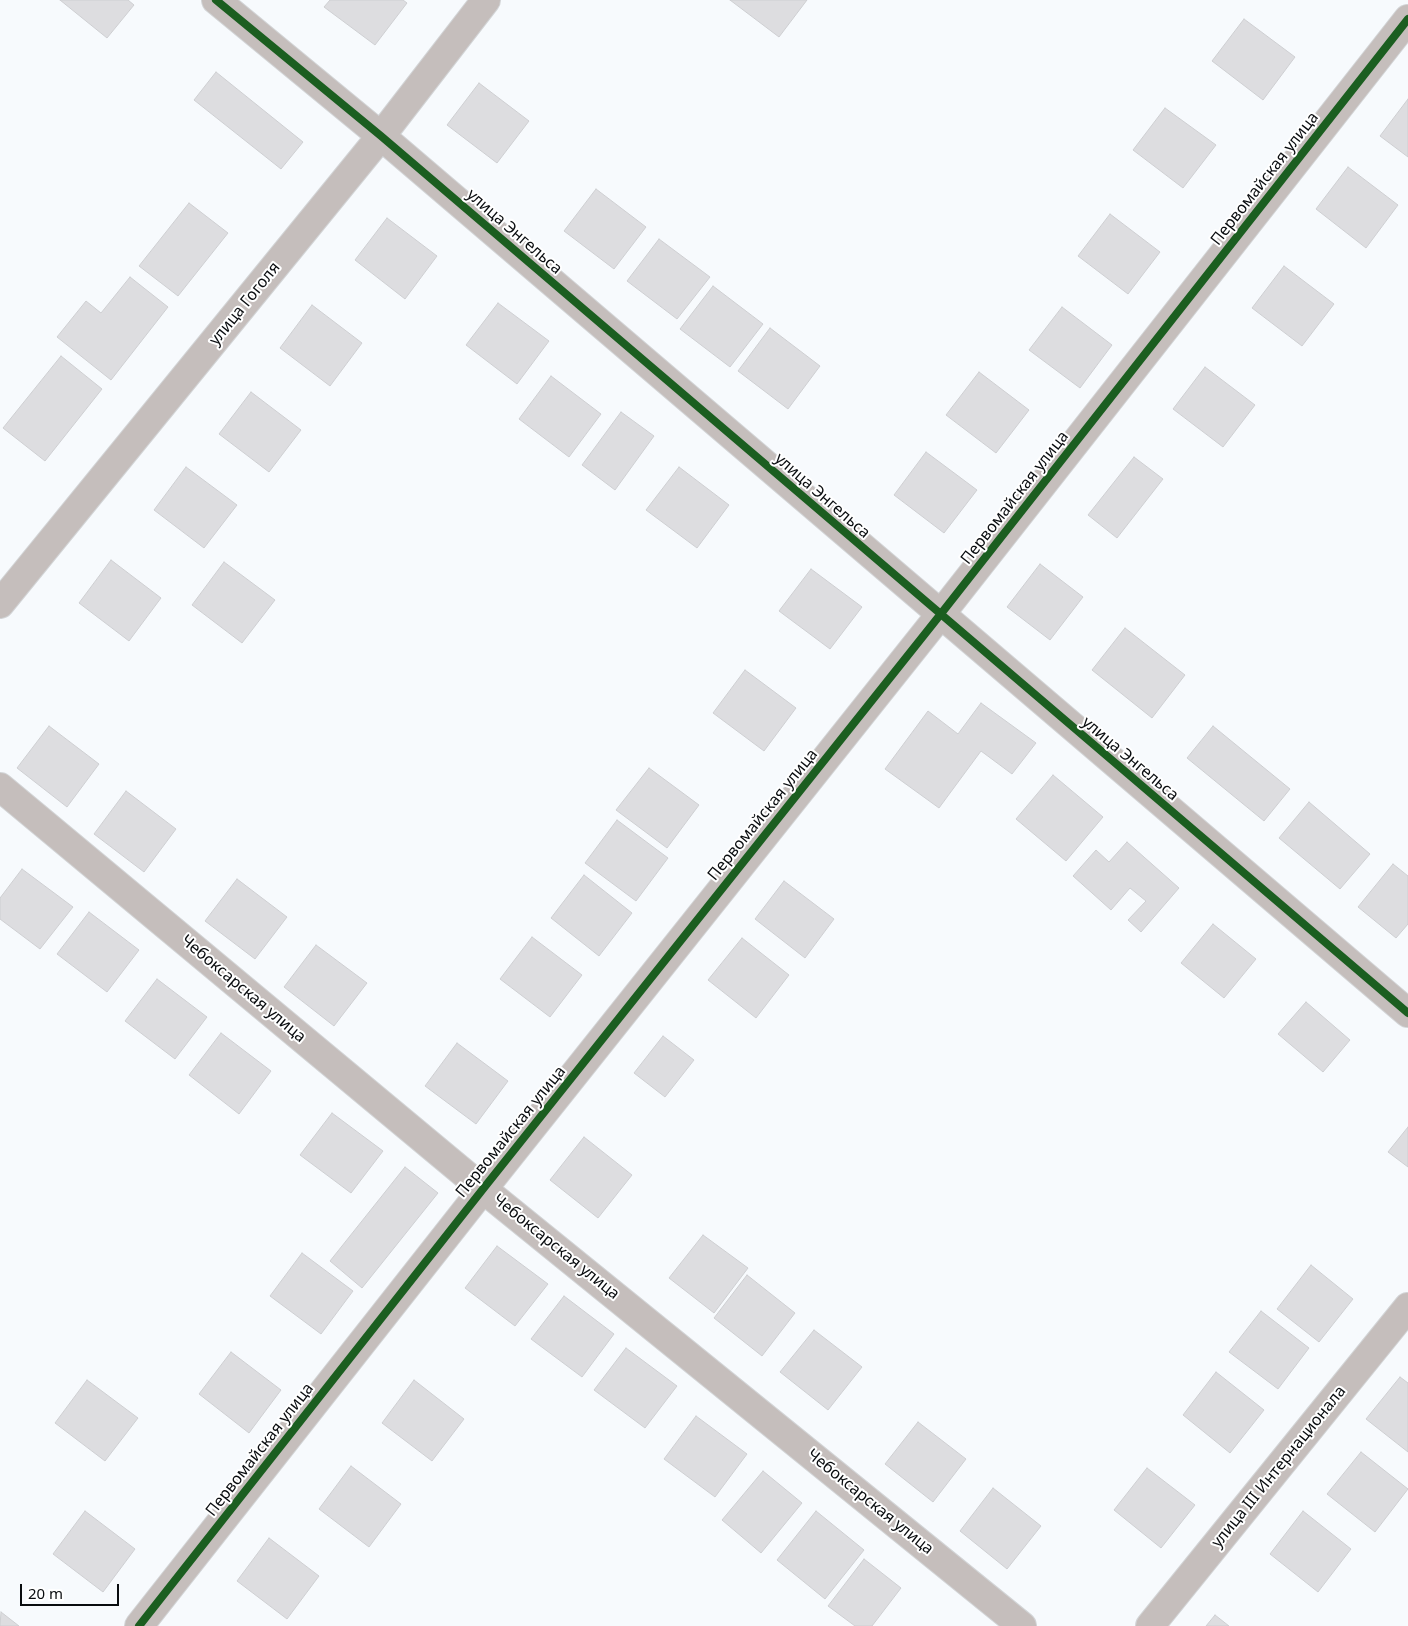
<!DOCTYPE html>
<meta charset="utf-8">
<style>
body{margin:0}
#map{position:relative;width:1408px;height:1626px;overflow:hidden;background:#f7fafd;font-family:"Noto Sans",sans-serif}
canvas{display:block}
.scale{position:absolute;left:20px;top:1584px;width:99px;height:22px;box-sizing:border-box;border:2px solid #090c0f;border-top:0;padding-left:6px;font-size:15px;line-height:18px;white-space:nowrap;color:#090c0f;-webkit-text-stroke:4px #fff;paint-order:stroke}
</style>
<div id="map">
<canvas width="1408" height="1626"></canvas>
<div class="scale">20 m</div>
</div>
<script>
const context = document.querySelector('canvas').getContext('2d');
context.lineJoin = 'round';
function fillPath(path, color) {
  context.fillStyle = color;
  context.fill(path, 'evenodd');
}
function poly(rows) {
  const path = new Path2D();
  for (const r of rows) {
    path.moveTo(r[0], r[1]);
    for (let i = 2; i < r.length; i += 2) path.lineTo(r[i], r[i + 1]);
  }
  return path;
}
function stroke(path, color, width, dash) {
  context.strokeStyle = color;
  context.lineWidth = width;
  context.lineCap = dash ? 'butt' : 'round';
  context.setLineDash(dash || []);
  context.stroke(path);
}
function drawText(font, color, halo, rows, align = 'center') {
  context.font = font + ' "Noto Sans",sans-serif';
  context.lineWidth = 4;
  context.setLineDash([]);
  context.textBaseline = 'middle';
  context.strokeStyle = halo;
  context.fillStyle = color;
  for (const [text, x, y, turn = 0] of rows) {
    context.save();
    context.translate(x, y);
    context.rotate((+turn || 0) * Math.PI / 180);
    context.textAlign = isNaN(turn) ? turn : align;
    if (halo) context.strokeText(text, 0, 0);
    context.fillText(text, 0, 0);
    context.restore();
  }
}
const building = poly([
 [60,0,128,0,134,5,107,38,60,0],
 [330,0,403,0,407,3,375,45,324,7,330,0],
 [730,0,807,0,779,37,730,0],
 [1244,19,1295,57,1263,100,1212,61,1244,19],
 [216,72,303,142,281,169,194,100,216,72],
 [479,83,529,121,497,163,447,125,479,83],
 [1408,99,1408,157,1380,136,1408,99],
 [1165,108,1216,145,1183,188,1133,150,1165,108],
 [1348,167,1398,205,1366,248,1316,209,1348,167],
 [596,189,646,227,614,269,564,231,596,189],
 [189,203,228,233,178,296,139,266,189,203],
 [1110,214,1160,252,1128,294,1078,256,1110,214],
 [387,218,437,256,405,299,355,260,387,218],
 [659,239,710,277,677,319,627,281,659,239],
 [1284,266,1334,304,1302,346,1252,308,1284,266],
 [130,277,168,307,111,380,57,337,86,301,101,313,130,277],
 [713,286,763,324,730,367,680,329,713,286],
 [498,303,549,341,517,384,466,345,498,303],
 [312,305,362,343,330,386,280,348,312,305],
 [1062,307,1112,345,1080,388,1029,350,1062,307],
 [770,328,820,366,788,409,738,371,770,328],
 [61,356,102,389,45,461,3,428,61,356],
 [1205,367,1255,405,1223,447,1173,409,1205,367],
 [979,372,1029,410,996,453,946,415,979,372],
 [551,376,601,414,569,457,519,419,551,376],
 [251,392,301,430,269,472,219,434,251,392],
 [621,412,654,436,615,490,582,465,621,412],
 [926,452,977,490,944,533,894,495,926,452],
 [1134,457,1163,479,1117,538,1088,515,1134,457],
 [186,467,237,505,204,548,154,510,186,467],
 [679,467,729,505,697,548,646,510,679,467],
 [111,560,161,598,129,641,79,603,111,560],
 [224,562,275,600,242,643,192,605,224,562],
 [1040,564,1083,597,1050,640,1007,607,1040,564],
 [811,569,862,607,830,649,779,611,811,569],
 [1125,628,1185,675,1152,718,1092,670,1125,628],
 [745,670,796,708,764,751,713,713,745,670],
 [981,703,1036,743,1012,774,981,751,939,808,885,769,928,711,958,734,981,703],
 [49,726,99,764,67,807,17,768,49,726],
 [1213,726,1290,789,1264,821,1187,758,1213,726],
 [649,768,699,805,667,848,616,810,649,768],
 [1053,775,1103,817,1066,861,1016,819,1053,775],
 [126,791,176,829,144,872,94,834,126,791],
 [1309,802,1370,854,1340,889,1279,838,1309,802],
 [617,820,668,858,636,901,585,863,617,820],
 [1127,842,1179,888,1141,932,1128,920,1146,901,1130,888,1111,910,1073,876,1096,850,1109,862,1127,842],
 [1393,864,1408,876,1408,924,1396,938,1358,907,1393,864],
 [22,869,73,907,40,949,0,919,0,898,22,869],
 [584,875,632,913,599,956,551,918,584,875],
 [237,879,287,917,255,959,205,921,237,879],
 [784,881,834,919,805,958,755,919,784,881],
 [89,912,139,950,107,992,57,954,89,912],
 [1213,924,1256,959,1224,998,1181,963,1213,924],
 [532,937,582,975,550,1017,500,979,532,937],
 [742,938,789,975,756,1018,708,980,742,938],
 [316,945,367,983,334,1026,284,987,316,945],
 [157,979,207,1017,175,1059,125,1021,157,979],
 [1306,1002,1350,1040,1323,1072,1278,1034,1306,1002],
 [221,1033,271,1071,239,1114,189,1075,221,1033],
 [663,1036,694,1060,665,1097,634,1073,663,1036],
 [457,1043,508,1081,476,1124,425,1086,457,1043],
 [332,1113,383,1151,351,1193,300,1155,332,1113],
 [1408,1127,1408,1167,1388,1152,1408,1127],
 [584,1137,632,1175,598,1218,550,1180,584,1137],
 [405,1167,438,1193,362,1288,330,1261,405,1167],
 [703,1235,748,1268,714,1313,669,1278,703,1235],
 [497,1246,548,1284,515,1326,465,1288,497,1246],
 [302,1253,353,1291,321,1334,270,1296,302,1253],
 [1311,1265,1353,1299,1319,1342,1277,1309,1311,1265],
 [747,1275,795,1313,762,1356,714,1318,747,1275],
 [564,1296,614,1334,582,1377,531,1339,564,1296],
 [1261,1311,1309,1348,1278,1389,1229,1352,1261,1311],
 [814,1330,862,1367,828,1410,780,1372,814,1330],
 [626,1348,677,1386,645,1428,594,1390,626,1348],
 [231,1352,281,1390,249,1433,199,1394,231,1352],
 [1216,1372,1264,1410,1230,1453,1183,1415,1216,1372],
 [1400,1377,1408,1383,1408,1452,1366,1419,1400,1377],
 [87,1380,138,1418,105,1461,55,1423,87,1380],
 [414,1380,464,1419,432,1461,382,1423,414,1380],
 [696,1416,747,1454,715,1497,664,1459,696,1416],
 [918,1422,966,1459,933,1502,885,1464,918,1422],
 [1361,1452,1408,1489,1375,1532,1327,1494,1361,1452],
 [351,1466,401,1504,369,1547,319,1509,351,1466],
 [1147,1468,1195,1505,1161,1548,1114,1510,1147,1468],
 [763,1471,802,1503,761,1553,722,1520,763,1471],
 [993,1488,1041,1526,1007,1569,960,1531,993,1488],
 [85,1511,135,1549,103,1592,53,1554,85,1511],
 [816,1511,864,1550,825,1599,777,1560,816,1511],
 [1303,1511,1351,1549,1318,1592,1270,1554,1303,1511],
 [269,1538,319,1576,287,1619,237,1581,269,1538],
 [864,1559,901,1588,872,1626,855,1626,828,1606,864,1559],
 [1,1612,19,1626,0,1626,1,1612],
 [1215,1615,1229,1626,1206,1626,1215,1615]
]);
fillPath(building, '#dddde0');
stroke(building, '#cecfd2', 1);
const minor = poly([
 [216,0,381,136,1408,1013],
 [0,604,381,136,486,0],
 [0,787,483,1189,1022,1626],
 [139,1626,483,1189,940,615,1408,19],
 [1150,1626,1408,1307]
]);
stroke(minor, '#d2d4d6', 30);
stroke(minor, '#c5bebc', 28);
stroke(poly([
 [216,0,381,136,1408,1013],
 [139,1626,483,1189,940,615,1408,19]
]), '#1b5e20', 8);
drawText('16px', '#090c0f', '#fff', [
 ["Первомайская улица",1265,179,-52],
 ["улица Энгельса",514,232,41],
 ["улица Гоголя",245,304,-51],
 ["улица Энгельса",822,496,41],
 ["Первомайская улица",1015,498,-52],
 ["улица Энгельса",1130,759,40],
 ["Первомайская улица",763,815,-51],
 ["Чебоксарская улица",243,989,40],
 ["Первомайская улица",511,1132,-51],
 ["Чебоксарская улица",556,1247,39],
 ["Первомайская улица",260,1450,-52],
 ["улица III Интернационала",1279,1467,-51],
 ["Чебоксарская улица",870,1502,39]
]);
</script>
